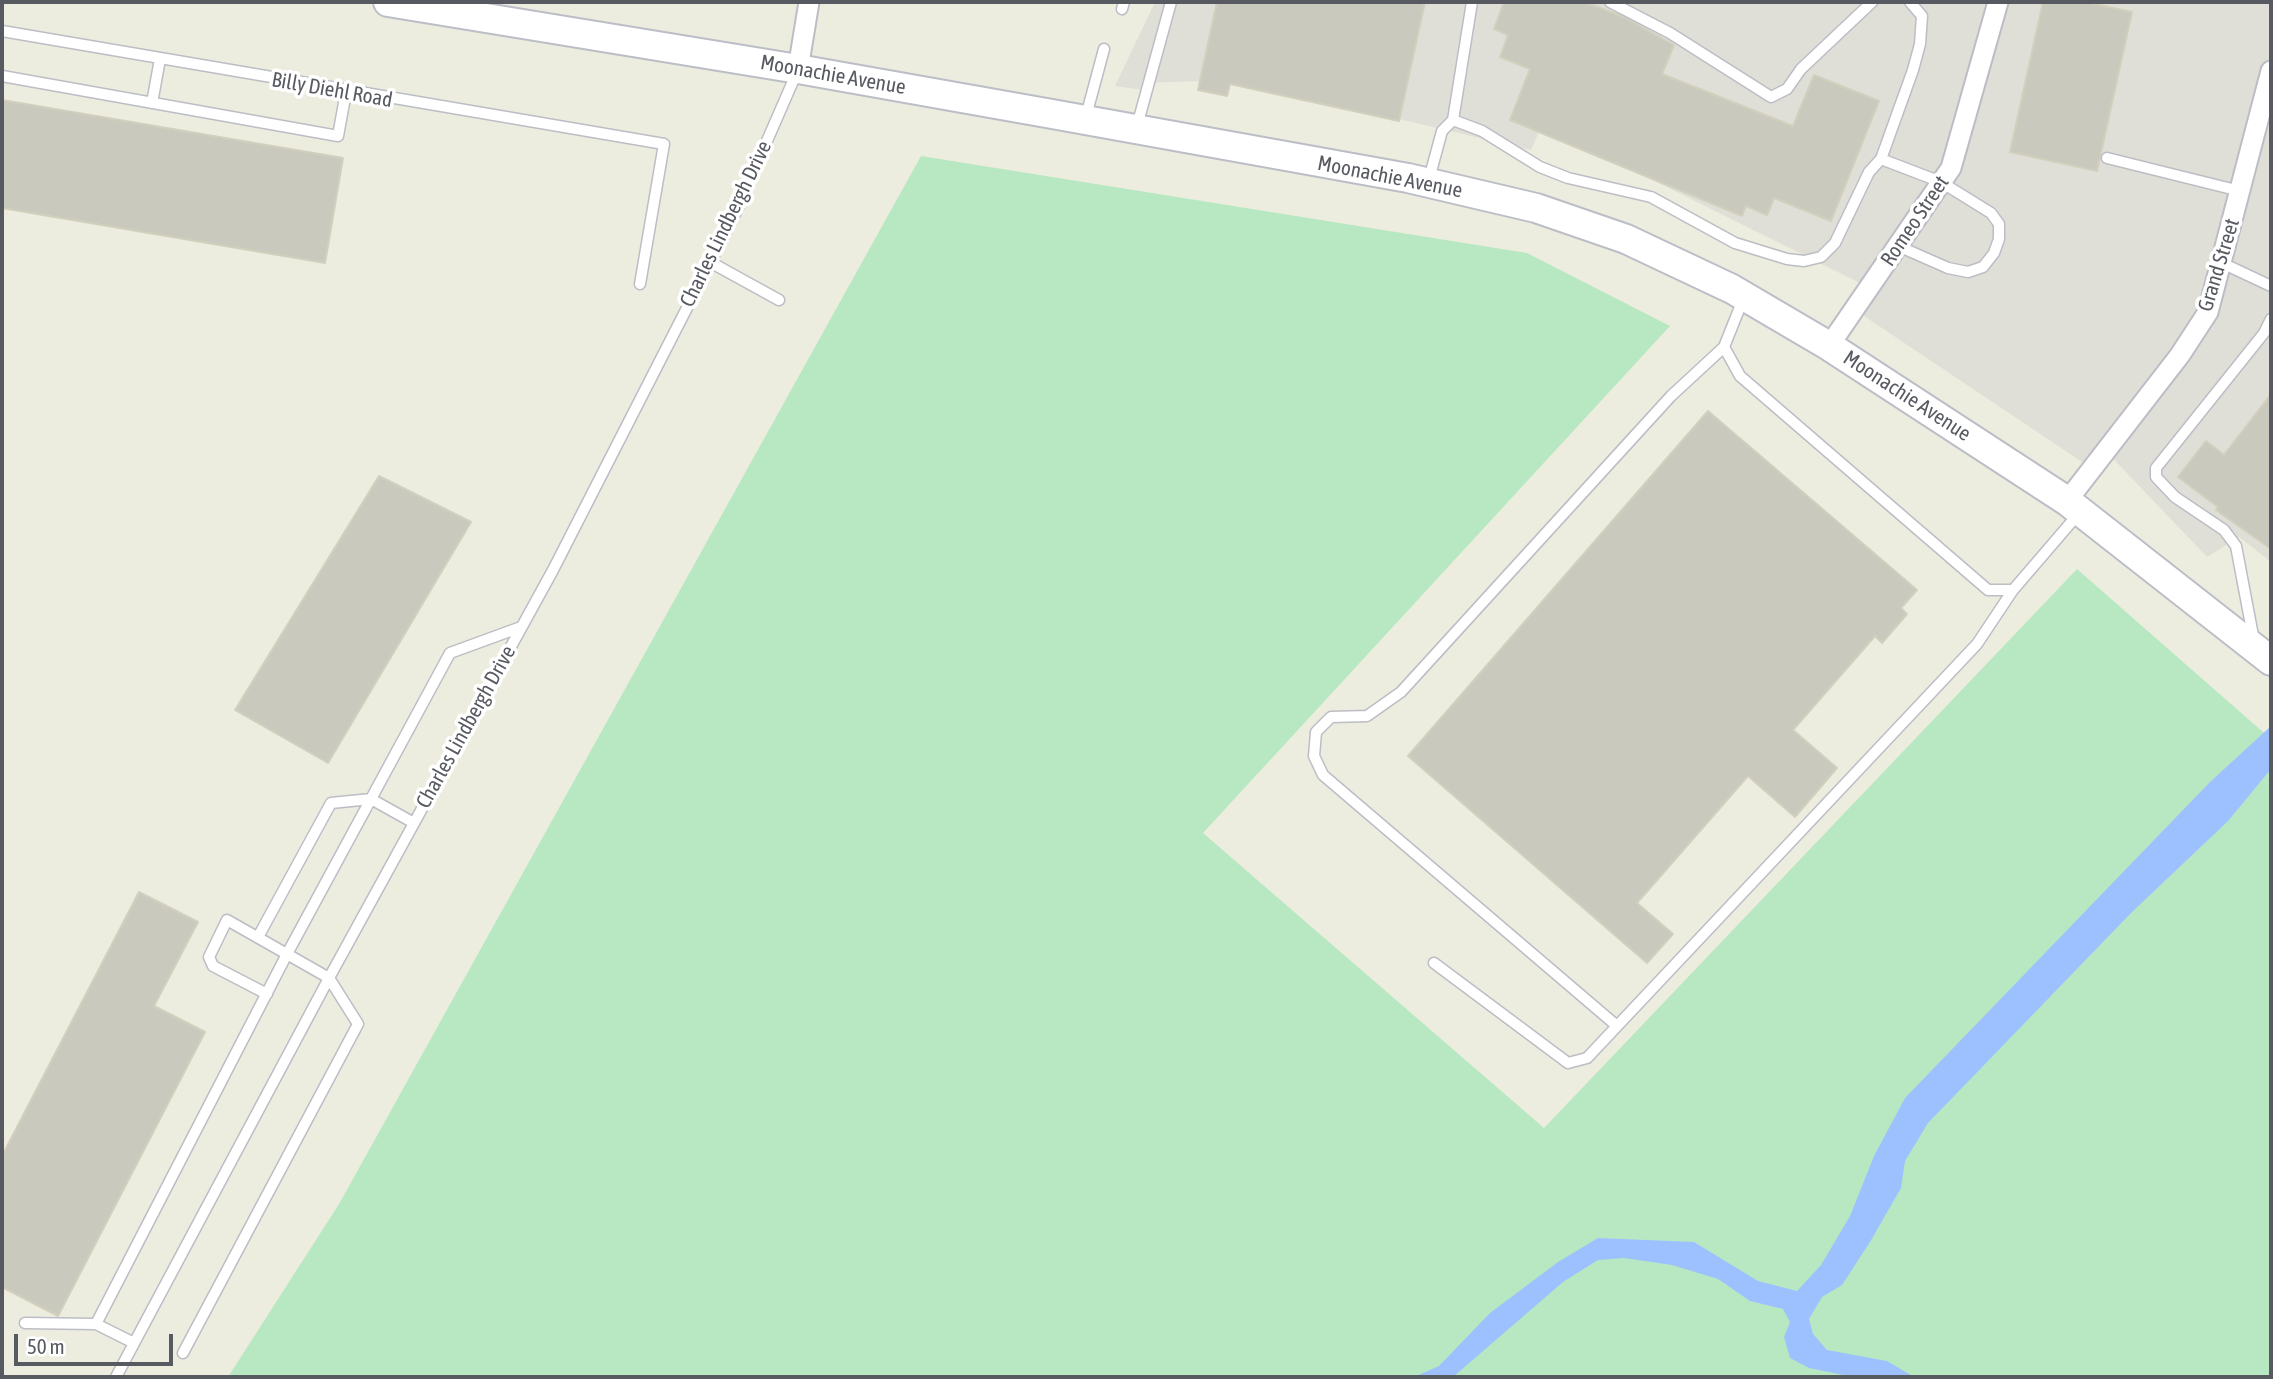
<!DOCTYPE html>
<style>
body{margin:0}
#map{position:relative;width:2273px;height:1379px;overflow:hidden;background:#ededdf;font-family:"Asap Condensed",sans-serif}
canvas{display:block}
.frame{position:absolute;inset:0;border:4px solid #585a62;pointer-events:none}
.scale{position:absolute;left:14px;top:1334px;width:159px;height:32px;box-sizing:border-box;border:4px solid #585a62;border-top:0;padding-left:9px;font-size:21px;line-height:24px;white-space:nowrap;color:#585a62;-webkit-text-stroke:5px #fff;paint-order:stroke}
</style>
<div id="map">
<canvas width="2273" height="1379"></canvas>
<div class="frame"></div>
<div class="scale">50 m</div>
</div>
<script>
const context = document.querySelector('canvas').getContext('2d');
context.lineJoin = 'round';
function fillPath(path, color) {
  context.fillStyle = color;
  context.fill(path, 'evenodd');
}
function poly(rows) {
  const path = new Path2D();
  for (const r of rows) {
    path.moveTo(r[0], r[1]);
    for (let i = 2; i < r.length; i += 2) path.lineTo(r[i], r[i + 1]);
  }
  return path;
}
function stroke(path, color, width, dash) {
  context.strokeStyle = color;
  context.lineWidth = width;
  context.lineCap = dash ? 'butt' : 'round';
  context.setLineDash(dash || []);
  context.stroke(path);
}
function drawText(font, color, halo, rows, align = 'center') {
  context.font = font + ' "Asap Condensed",sans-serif';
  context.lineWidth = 7;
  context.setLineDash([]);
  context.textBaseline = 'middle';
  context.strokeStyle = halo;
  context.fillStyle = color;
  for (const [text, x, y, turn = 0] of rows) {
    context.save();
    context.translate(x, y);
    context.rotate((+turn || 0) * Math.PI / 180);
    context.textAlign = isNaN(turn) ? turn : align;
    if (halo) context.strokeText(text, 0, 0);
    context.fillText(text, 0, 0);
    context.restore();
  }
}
fillPath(poly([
 [1155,2,2271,2,2271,562,2239,537,2207,557,2101,446,2085,464,1858,312,1870,288,1542,125,1531,150,1233,80,1144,83,1142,90,1115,86]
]), '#e0dfd7');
fillPath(poly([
 [921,156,1527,253,1670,326,1203,833,1544,1128,2077,569,2271,739,2271,1377,228,1377,339,1204]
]), '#b8e8c2');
fillPath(poly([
 [2271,726,2271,769,2228,821,2131,913,1928,1123,1905,1161,1901,1188,1870,1242,1842,1285,1822,1297,1809,1319,1813,1334,1827,1350,1887,1361,1914,1377,1853,1377,1809,1368,1790,1358,1784,1337,1790,1322,1783,1309,1750,1301,1718,1279,1672,1265,1624,1258,1598,1260,1563,1282,1453,1377,1414,1377,1439,1366,1490,1313,1558,1262,1598,1238,1694,1242,1758,1281,1797,1291,1821,1265,1850,1216,1874,1156,1905,1098,2210,782]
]), '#9dc1ff');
const building = poly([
 [1217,2,1425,2,1399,121,1230,84,1227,96,1198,90,1217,2],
 [1504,2,1584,2,1624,17,1674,45,1662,74,1793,126,1814,75,1879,101,1831,221,1774,198,1767,215,1746,206,1742,216,1510,120,1530,69,1500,57,1508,35,1494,29,1504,2],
 [2043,2,2085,2,2132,12,2097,171,2010,152,2043,2],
 [2,100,343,158,325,263,2,208,2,100],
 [2271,394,2271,549,2216,510,2218,507,2178,477,2206,441,2224,455,2271,394],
 [1708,411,1917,590,1901,608,1907,614,1882,643,1875,636,1793,730,1837,768,1795,817,1748,776,1637,903,1673,934,1647,963,1408,756,1708,411],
 [379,476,471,522,328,763,235,710,379,476],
 [139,892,198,922,154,1006,205,1032,58,1316,2,1287,2,1156,139,892]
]);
fillPath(building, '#cac9be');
stroke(building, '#d2d0bd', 2);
const service = poly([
 [1610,2,1670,33,1771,97,1787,89,1801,69,1872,2],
 [1122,9,1124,2],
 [2,31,664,144,640,284],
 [2,76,338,136,346,92],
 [152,103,160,59],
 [1086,116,1104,49],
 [1453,120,1482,131,1540,167,1568,178,1651,197,1735,243,1787,259,1804,261,1821,257,1835,243,1869,172,1881,159,1913,70,1920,44,1922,16,1910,2],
 [1137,126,1171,2],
 [2107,158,2240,191],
 [1881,159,1941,182,1991,213,1999,224,1999,239,1994,253,1983,267,1968,272,1948,268,1898,246],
 [1429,179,1442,131,1453,120,1472,2],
 [710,262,779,300],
 [2222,263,2271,286],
 [1744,297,1724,347,1740,376,1988,590,2013,590],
 [2254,641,2236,546,2224,530,2175,497,2156,477,2156,468,2264,333,2271,319],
 [258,937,331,803,371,799,414,823],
 [1434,963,1568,1063,1587,1058,1977,644,2013,590,2080,512],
 [1617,1026,1323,775,1314,756,1316,732,1331,717,1367,716,1401,692,1671,396,1724,347],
 [25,1323,96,1324,134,1343],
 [96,1324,287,954,450,653,521,627],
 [183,1353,358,1024,329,978,227,920,209,957,213,966,267,994],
 [116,1377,329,978,553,570,736,212,797,72]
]);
const minor = poly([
 [798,69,809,2],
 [1829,346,1951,168,1998,2],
 [2067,501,2180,355,2208,312,2271,71]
]);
const secondary = poly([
 [388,2,798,69,1052,114,1408,178,1536,208,1626,239,1732,289,1829,346,2067,501,2271,661]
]);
stroke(service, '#bcbdc5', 13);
stroke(minor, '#bcbdc5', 23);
stroke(secondary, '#bcbec7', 32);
stroke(service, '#fff', 10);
stroke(minor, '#fff', 19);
stroke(secondary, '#fff', 28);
drawText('21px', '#585a62', '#fff', [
 ["Moonachie Avenue",833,75,10],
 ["Billy Diehl Road",332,90,10],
 ["Moonachie Avenue",1390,177,11],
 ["Romeo Street",1915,221,-56],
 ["Charles Lindbergh Drive",726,224,-64],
 ["Grand Street",2219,265,-73],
 ["Moonachie Avenue",1907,396,33],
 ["Charles Lindbergh Drive",466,727,-61]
]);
</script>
